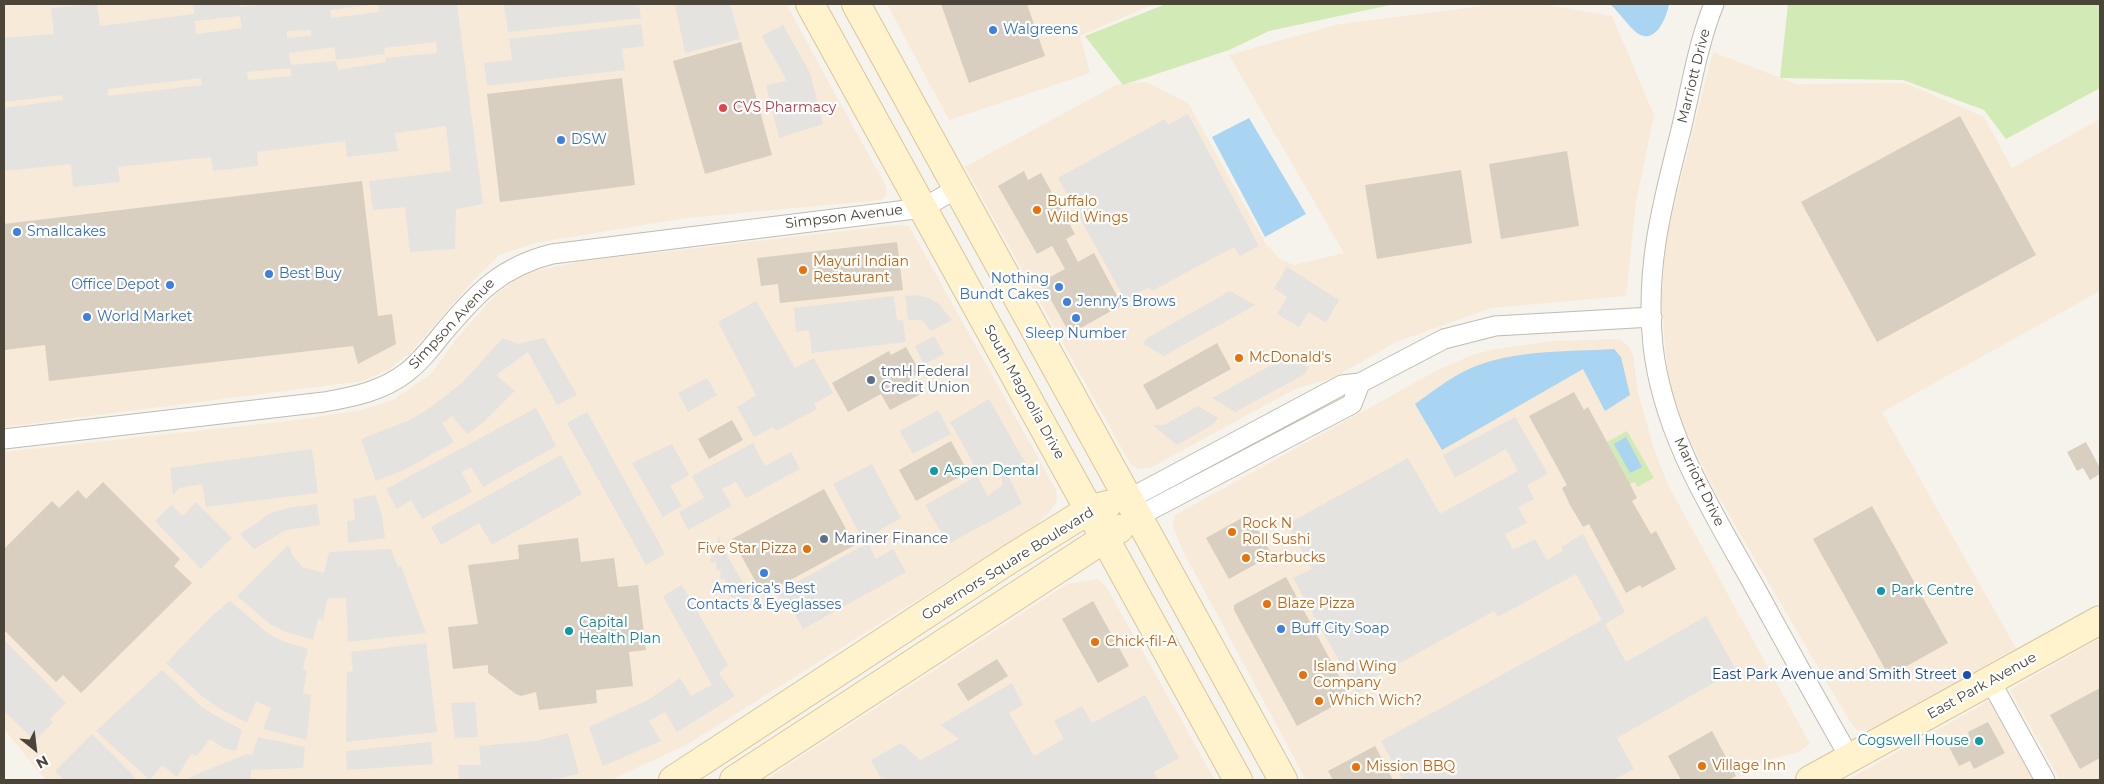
<!DOCTYPE html>
<style>
body{margin:0}
#map{position:relative;width:2104px;height:784px;overflow:hidden;background:#f6f3ec;font-family:Montserrat,sans-serif}
canvas{display:block}
.frame{position:absolute;inset:0;border:5px solid #4b4439;pointer-events:none}
.north{position:absolute;left:10px;top:724px;width:50px;height:50px;-webkit-text-stroke:4px #fff;paint-order:stroke;rotate:151deg;font-size:14px;font-weight:700;line-height:20px;text-align:center;color:#4b4439}
.north::after{content:'';display:block;margin:auto;width:18px;height:22px;background:#4b4439;clip-path:polygon(50% 0,100% 100%,50% 72%,0 100%)}
</style>
<div id="map">
<canvas width="2104" height="784"></canvas>
<div class="frame"></div>
<div class="north">N</div>
</div>
<script>
const g = document.querySelector('canvas').getContext('2d');
g.lineJoin = 'round';
function fill(path, color) { g.fillStyle = color; g.fill(path, 'evenodd'); }
function trace(path, color, width, dash) { g.strokeStyle = color; g.lineWidth = width; g.lineCap = dash ? 'butt' : 'round'; g.setLineDash(dash || []); g.stroke(path); }
function label(font, color, halo, rows, align = 'center') {
  g.font = font + ' Montserrat,sans-serif'; g.lineWidth = 4.5; g.setLineDash([]); g.textBaseline = 'middle'; g.strokeStyle = halo; g.fillStyle = color; for (const [text, x, y, turn = 0] of rows) {
    g.save(); g.translate(x, y); g.rotate((+turn || 0) * Math.PI / 180); g.textAlign = isNaN(turn) ? turn : align; if (halo) g.strokeText(text, 0, 0); g.fillText(text, 0, 0); g.restore();
  }
}
fill(new Path2D(`
 M4,4H786L886,186L887,195L881,200L686,218L535,243L499,255L474,280L411,352L388,370L363,381L4,427Z
 M887,4H1154L1080,36L1090,73L949,120Z
 M1497,4H1542L1612,16L1654,115L1636,202L1626,296L1491,308L1396,342L1333,378L1295,389L1152,467L1139,469L1131,465L965,167L1116,85L1146,82L1188,103L1266,244L1280,259L1294,265L1344,253L1229,55L1335,25Z
 M1713,52L1796,84L1905,83L1984,117L2012,168L2100,119V291L1882,412L2016,648L1871,730H1857L1850,722L1714,489L1676,412L1668,373L1664,335L1662,299L1665,242Z
 M898,225L909,226L1056,490L1057,500L1052,509L1035,526L688,744L611,780H46L4,729V452L297,420L361,410L393,400L431,374L457,338L495,295L518,278L535,271L583,261Z
 M1619,339L1629,346L1633,355L1638,393L1655,452L1668,485L1810,744L1799,752L1771,759L1734,780H1306L1184,553L1173,527L1175,515L1436,371L1472,355L1495,349L1554,341Z
 M1098,579L1107,588L1215,780H765L1067,584Z
 M2100,638V780H2060L2010,690Z
 M1989,701L2033,780H1847Z`), '#f7ead8');
fill(new Path2D(`
 M1166,4H1395L1269,31L1229,50L1123,85L1085,36Z
 M1788,4H2100V88L2006,139L1984,110L1903,80L1780,78Z
 M1627,431L1654,478L1637,487L1635,482L1630,484L1607,442Z`), '#d2eab5');
fill(new Path2D(`
 M97,4L100,26L194,14L193,4H239L240,7L263,4H457L483,204L456,209L455,249L410,252L405,207L373,210L369,181L451,171L446,126L395,133L398,151L347,157L345,141L257,152L258,166L213,171L211,157L118,167L120,182L73,187L71,164L4,171V108L63,100L62,95L4,102V38L54,34L51,8ZM378,4L379,12L331,18L330,10ZM240,16L242,28L196,34L195,21ZM311,30V36L287,38V31ZM436,42L437,53L386,58V62L338,70L336,61L291,65L289,53L334,47L336,60L385,54L384,48ZM291,68V76L248,80L247,72ZM201,78L202,85L108,96V89Z
 M504,4H639L641,18L508,32Z
 M675,4H730L740,39L685,53Z
 M641,24L644,46L622,49L625,70L487,86L484,63L512,60L509,39Z
 M783,25L810,73L823,124L779,138L766,85L787,81L762,36Z
 M1188,114L1259,246L1240,256L1234,247L1152,291L1149,287L1125,300L1058,178L1165,119L1168,125Z
 M1287,267L1339,300L1326,323L1309,312L1299,327L1277,314L1287,297L1274,288Z
 M1230,291L1255,305L1164,356L1143,344L1147,338Z
 M915,295L929,298L938,303L952,320L931,331L922,320H908L905,296Z
 M894,296L897,320H903L906,342L812,353L809,330L796,332L794,308Z
 M756,301L795,368L814,358L833,393L814,404L817,409L776,431L773,427L754,437L737,407L756,395L718,322Z
 M934,336L944,354L924,365L915,346Z
 M503,338L518,344L544,338L577,395L557,405L528,352L496,375L515,391L485,421L467,434L452,416L442,423L454,442L402,471L376,481L361,439L410,420L431,407L462,383Z
 M1288,356L1308,368L1305,374L1235,412L1212,398Z
 M707,378L717,395L688,412L678,393Z
 M989,399L1026,464L1010,473L1009,477L1022,504L948,544L925,505L977,476L988,496L1002,485V471L996,460L977,470L950,422Z
 M1198,406L1218,418L1214,424L1177,445L1153,425H1164Z
 M536,408L556,446L483,487L471,467L461,472L472,492L422,519L411,500L397,509L386,489Z
 M938,410L951,434L913,454L900,431Z
 M587,412L665,554L646,565L567,423Z
 M1515,417L1548,474L1527,485L1534,499L1518,507L1527,523L1505,534L1513,550L1535,539L1547,560L1563,551L1561,547L1583,534L1625,612L1605,624L1626,662L1706,616L1736,670L1617,738L1634,769L1614,780H1403L1381,741L1602,620L1576,574L1498,617L1494,611L1373,678L1375,683L1357,693L1293,578L1312,569L1287,524L1408,458L1440,514L1518,471L1506,449L1455,478L1443,455Z
 M753,443L765,466L791,452L800,469L746,498L736,482L722,489L732,506L688,530L679,512L704,498L692,476Z
 M672,444L689,475L670,486L682,506L663,517L632,463Z
 M312,449L318,493L206,507L202,484L179,488L173,495L170,468Z
 M561,455L582,494L492,545L479,523L441,545L431,527Z
 M872,464L901,518L863,540L833,484Z
 M375,495L382,515L385,538L348,543L347,521L355,520L353,499Z
 M196,502L232,538L201,569L155,521L171,505L183,516Z
 M317,504L320,525L286,530L254,549L240,534L271,513L288,508Z
 M720,536V543L750,595L744,612L739,611L740,606L734,604L735,598L729,596L731,588L724,586L726,580L720,578L721,571L716,570L717,563L710,562L715,544Z
 M868,543L876,559L893,549L906,572L803,629L791,607L786,609L777,593Z
 M288,545L293,556L302,567L324,573L329,552L391,549L398,567L401,566L426,633L348,642L346,598H328L323,620L318,619L313,640L284,631L270,624L237,596Z
 M682,585L728,665L719,673L735,696L677,732L665,712L649,721L661,741L603,766L589,727L648,700L680,678L691,696L712,685L663,596Z
 M230,601L270,635L285,642L308,649L303,669L307,671L303,693L311,695L307,740L263,729L271,708L256,701L247,723L222,710L203,697L166,663L213,615Z
 M4,640L66,703L50,719L53,722L35,741L4,711Z
 M426,643L437,732L346,742L347,672L353,671L351,652Z
 M162,670L204,709L242,730L236,751L224,748L210,739L197,756L191,754L177,777L162,765L150,780L96,731Z
 M1012,683L1023,705L1009,713L1034,756L1064,739L1054,721L1082,706L1092,723L1145,695L1179,758L1154,772L1158,780H882L871,760L901,743L920,760L959,739L940,725Z
 M475,702L478,737L455,738L451,703Z
 M568,733L579,774L551,780H459L458,765H481L479,746L536,741Z
 M92,734L135,777L131,780H64L55,771Z
 M258,737L305,747L303,768L251,770V780H190L188,778L212,768L247,754L252,755Z
 M431,742L433,764L347,770L346,751Z`), '#e5e3e0');
fill(new Path2D(`
 M1610,4H1669C1667,16 1656,46 1637,33C1628,26 1619,12 1610,4Z
 M1249,118L1306,214L1265,237L1212,137Z
 M1614,349L1621,357L1630,395L1605,411L1583,369L1442,450L1415,404C1432,392 1448,379 1467,370C1511,349 1567,352 1614,349Z
 M1626,437L1642,467L1630,473L1614,444Z`), '#a9d4f2');
fill(new Path2D(`
 M941,4H1027L1045,56L969,83Z
 M741,42L772,155L705,174L673,61Z
 M622,78L635,185L500,202L487,94Z
 M1960,116L2036,255L1877,342L1801,202Z
 M1567,151L1579,226L1501,239L1489,164Z
 M1461,170L1472,243L1377,259L1365,185Z
 M1024,171L1028,180L1041,173L1075,234L1066,239L1078,262L1094,253L1122,305L1070,334L1041,282L1065,269L1052,246L1037,254L998,186Z
 M362,181L378,316L392,314L396,344L358,364L353,346L49,381L45,345L4,350V224Z
 M897,242L903,290L780,303L778,284L761,286L757,258Z
 M1217,343L1231,369L1157,410L1143,385Z
 M906,347L920,372L910,378L919,395L890,410L881,394L848,412L832,383L889,351L891,355Z
 M1574,392L1584,410L1588,407L1630,484L1637,498L1632,501L1651,534L1656,531L1676,569L1642,588L1640,585L1626,593L1589,524L1583,527L1570,505L1562,488L1567,485L1529,416Z
 M732,420L743,440L709,459L698,439Z
 M951,441L968,472L916,501L899,470Z
 M2086,442L2100,468V474L2090,480L2083,468L2077,471L2067,452Z
 M103,482L180,559L174,566L192,583L81,693L63,675L56,682L4,630V549L52,501L59,508L78,490L86,499Z
 M824,489L855,545L763,595L732,539Z
 M1872,506L1948,643L1889,676L1813,539Z
 M1249,514L1272,555L1229,579L1206,538Z
 M578,538L581,562L614,558L618,587L638,585L646,650L629,652L633,686L596,690L597,703L539,710L536,692L521,696L516,694L488,673V665L453,669L448,627L478,624L468,565L519,559L518,545Z
 M1286,577L1350,697L1297,726L1234,610V605Z
 M1093,601L1129,666L1098,683L1062,619Z
 M997,659L1008,676L968,701L957,684Z
 M2100,688V758L2080,769L2050,715Z
 M1988,722L2005,753L1974,769L1970,761L1959,766L1949,747L1969,736L1968,732Z
 M1712,731L1736,776L1728,780H1681L1668,756Z
 M1375,746L1393,780H1333L1328,771Z`), '#d8cfc1');
const street = new Path2D(`
 M1714,4C1698,43 1691,88 1681,130C1662,205 1645,267 1653,346C1663,434 1711,509 1753,584C1785,642 1817,701 1850,758
 M4,439L324,402C353,397 383,391 407,372C421,361 432,347 443,333C476,294 500,267 552,254L923,208L956,189
 M1127,500L1342,385L1360,383L1444,339L1495,326L1652,317
 M1137,517L1352,404L1360,383
 M1991,682L2045,780`);
const secondary = new Path2D(`
 M810,4L1238,780
 M856,4L1283,780
 M673,780L1010,559L1089,510L1107,505
 M734,780L1119,529
 M1810,780L2100,620`);
trace(street, '#c2bbae', 21);
trace(secondary, '#d6c79b', 30);
trace(street, '#fff', 19);
trace(secondary, '#fff3cd', 28);
for (const [x, y, r, color] of [
 [993,30,5,"#3f7fe0"],
 [723,108,5,"#e0444e"],
 [561,140,5,"#3f7fe0"],
 [1037,210,5,"#e8710a"],
 [17,232,5,"#3f7fe0"],
 [803,270,5,"#e8710a"],
 [269,274,5,"#3f7fe0"],
 [170,285,5,"#3f7fe0"],
 [1059,287,5,"#3f7fe0"],
 [1067,302,5,"#3f7fe0"],
 [87,317,5,"#3f7fe0"],
 [1076,318,5,"#3f7fe0"],
 [1239,358,5,"#e8710a"],
 [871,380,5,"#5c6f8a"],
 [934,471,5,"#0f9aa8"],
 [1232,532,5,"#e8710a"],
 [824,539,5,"#5c6f8a"],
 [807,549,5,"#e8710a"],
 [1246,558,5,"#e8710a"],
 [764,573,5,"#3f7fe0"],
 [1881,591,5,"#0f9aa8"],
 [1267,604,5,"#e8710a"],
 [1281,629,5,"#3f7fe0"],
 [569,631,5,"#0f9aa8"],
 [1095,642,5,"#e8710a"],
 [1303,675,5,"#e8710a"],
 [1967,675,5,"#1a4fb4"],
 [1319,701,5,"#e8710a"],
 [1979,741,5,"#0f9aa8"],
 [1702,766,5,"#e8710a"],
 [1356,767,5,"#e8710a"]
]) { const dot = new Path2D(); dot.arc(x, y, r, 0, 2 * Math.PI); g.fillStyle = color; g.fill(dot); trace(dot, '#fff', 2); }
label('14px', '#366cbe', '#fff', [
 ["Walgreens",1003,30],
 ["DSW",571,140],
 ["Smallcakes",27,232],
 ["Best Buy",279,274],
 ["Nothing",1049,279,"right"],
 ["Bundt Cakes",1049,295,"right"],
 ["Office Depot",160,285,"right"],
 ["Jenny's Brows",1077,302],
 ["World Market",97,317],
 ["Sleep Number",1076,334,"center"],
 ["America's Best",764,589,"center"],
 ["Contacts & Eyeglasses",764,605,"center"],
 ["Buff City Soap",1291,629]
], 'left');
label('14px', '#4b4439', '#fff', [
 ["Marriott Drive",1694,76,-76],
 ["Simpson Avenue",844,217,-7],
 ["Simpson Avenue",452,324,-47],
 ["South Magnolia Drive",1024,392,61],
 ["Marriott Drive",1699,482,64],
 ["Governors Square Boulevard",1008,564,-32],
 ["East Park Avenue",1982,686,-29]
]);
label('14px', '#be3a42', '#fff', [
 ["CVS Pharmacy",733,108]
], 'left');
label('14px', '#c56008', '#fff', [
 ["Buffalo",1047,202],
 ["Wild Wings",1047,218],
 ["Mayuri Indian",813,262],
 ["Restaurant",813,278],
 ["McDonald's",1249,358],
 ["Rock N",1242,524],
 ["Roll Sushi",1242,540],
 ["Five Star Pizza",797,549,"right"],
 ["Starbucks",1256,558],
 ["Blaze Pizza",1277,604],
 ["Chick-fil-A",1105,642],
 ["Island Wing",1313,667],
 ["Company",1313,683],
 ["Which Wich?",1329,701],
 ["Village Inn",1712,766],
 ["Mission BBQ",1366,767]
], 'left');
label('14px', '#4e5e75', '#fff', [
 ["tmH Federal",881,372],
 ["Credit Union",881,388],
 ["Mariner Finance",834,539]
], 'left');
label('14px', '#0d838f', '#fff', [
 ["Aspen Dental",944,471],
 ["Park Centre",1891,591],
 ["Capital",579,623],
 ["Health Plan",579,639],
 ["Cogswell House",1969,741,"right"]
], 'left');
label('14px', '#164399', '#fff', [
 ["East Park Avenue and Smith Street",1957,675]
], 'right');
</script>
